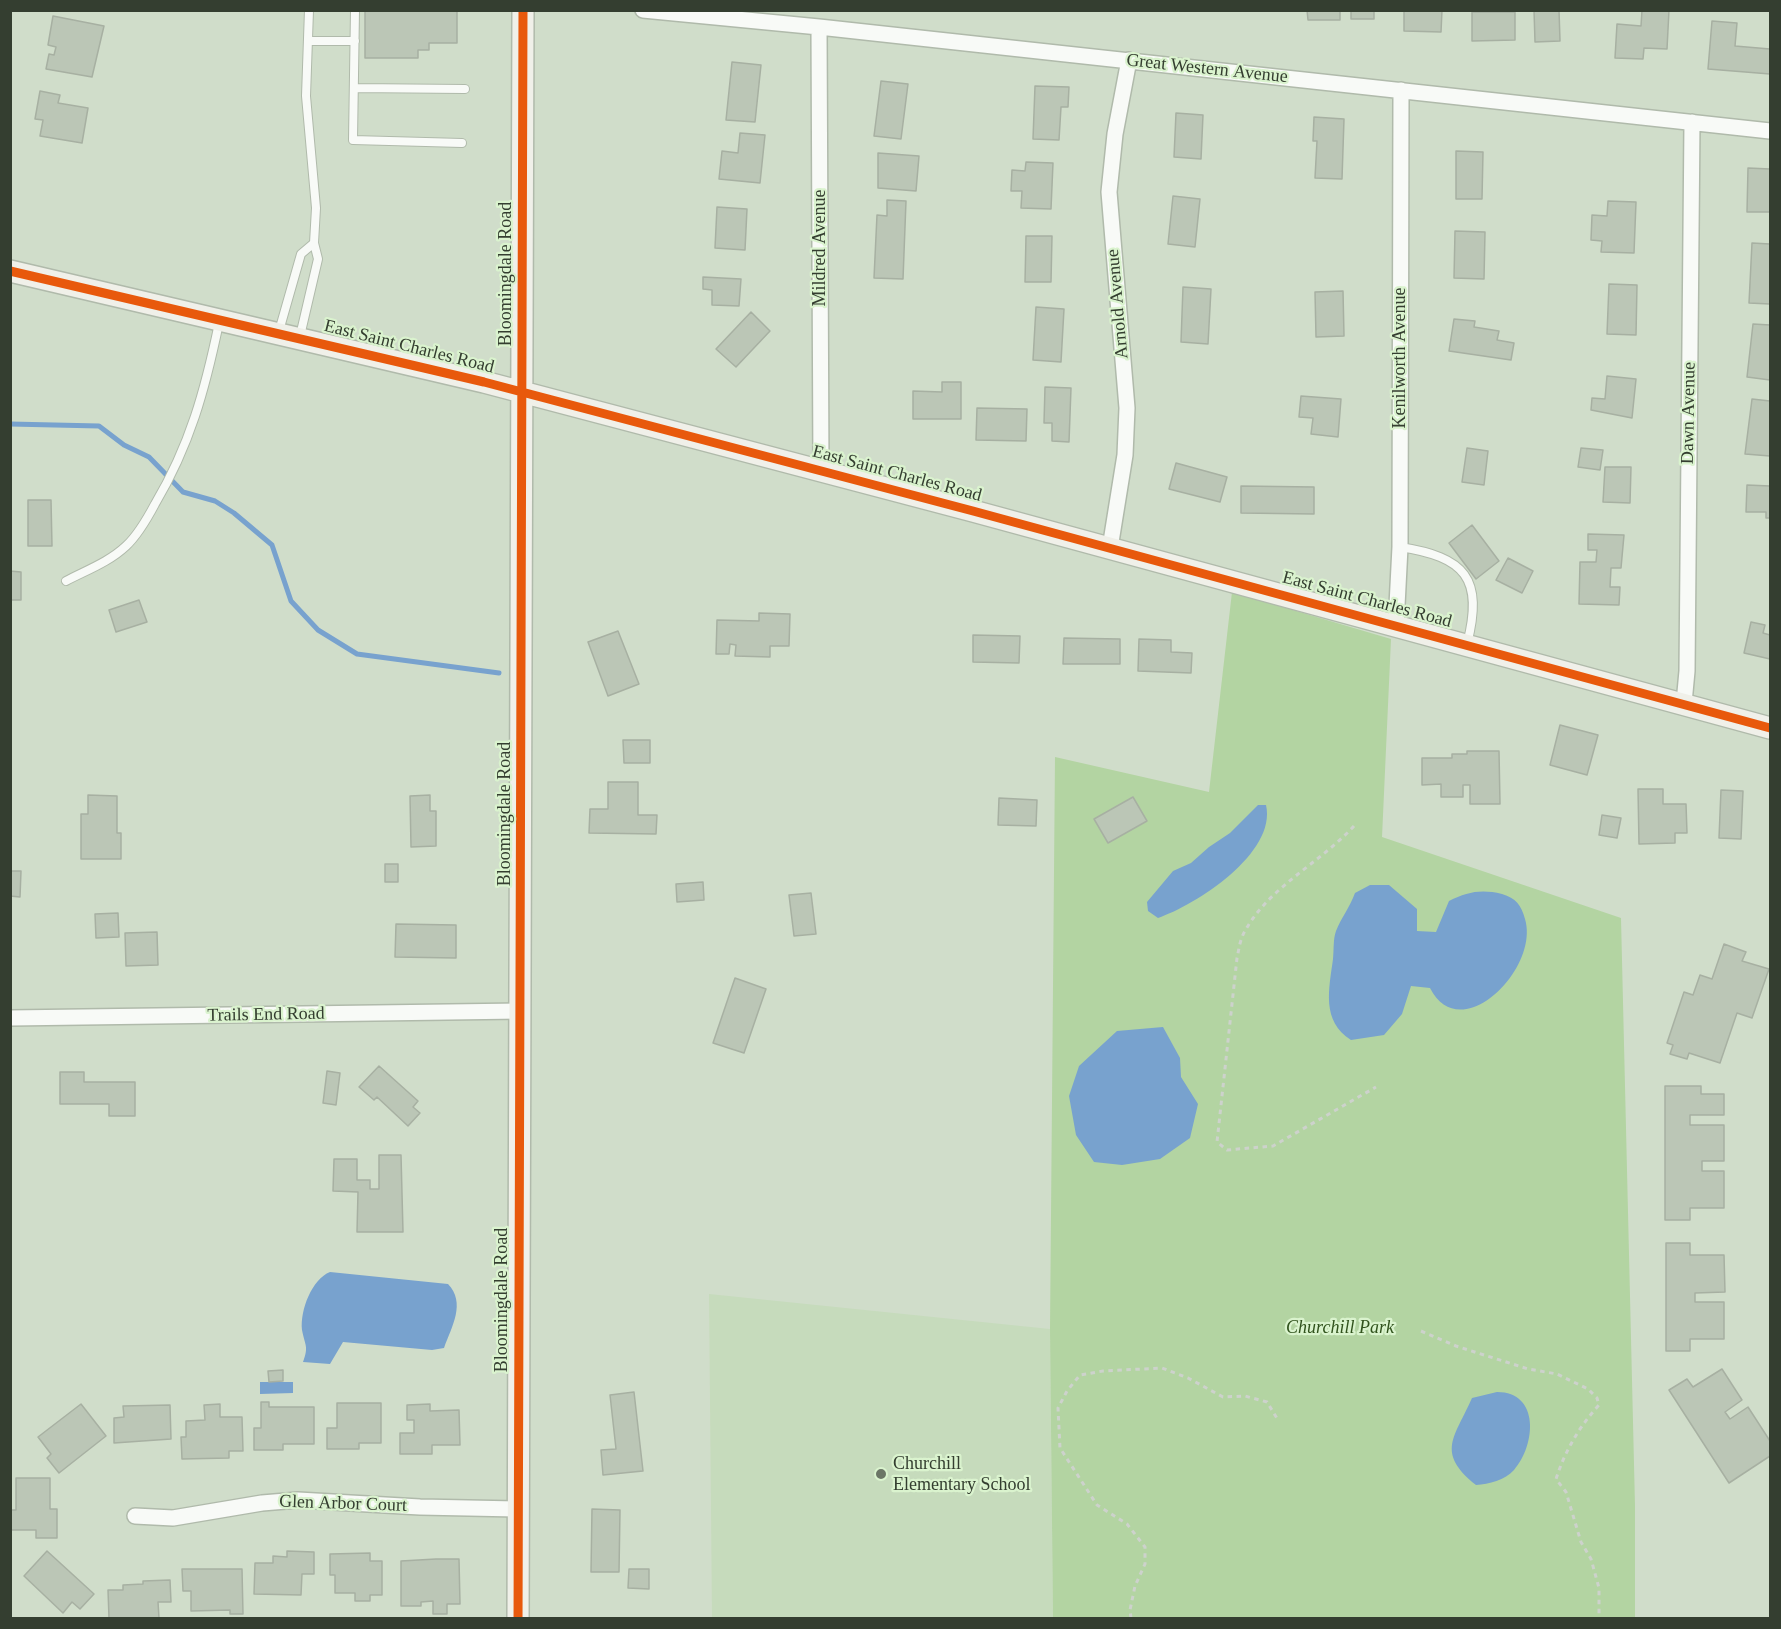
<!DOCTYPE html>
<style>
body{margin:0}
#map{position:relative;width:1781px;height:1629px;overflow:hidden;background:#d0ddca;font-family:"Times New Roman",serif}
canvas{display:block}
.frame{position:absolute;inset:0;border:12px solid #343e30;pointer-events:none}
</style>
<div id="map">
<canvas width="1781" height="1629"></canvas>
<div class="frame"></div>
</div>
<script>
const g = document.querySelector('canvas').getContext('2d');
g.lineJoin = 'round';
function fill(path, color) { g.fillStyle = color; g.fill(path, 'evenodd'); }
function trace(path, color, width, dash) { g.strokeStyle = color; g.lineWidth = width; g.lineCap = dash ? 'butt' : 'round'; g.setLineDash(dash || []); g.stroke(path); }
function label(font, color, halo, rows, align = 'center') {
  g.font = font + ' "Times New Roman",serif'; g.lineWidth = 4.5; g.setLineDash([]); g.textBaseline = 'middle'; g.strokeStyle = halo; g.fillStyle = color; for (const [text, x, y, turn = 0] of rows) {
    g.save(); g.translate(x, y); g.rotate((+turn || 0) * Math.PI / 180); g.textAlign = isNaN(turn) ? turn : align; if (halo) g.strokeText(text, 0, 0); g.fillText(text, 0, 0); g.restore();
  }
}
fill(new Path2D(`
 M709,1294L1050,1329L1053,1618H712Z`), '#c6dbbc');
fill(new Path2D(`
 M1232,592L1391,639L1382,837L1621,918L1635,1506V1618H1053L1050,1329L1055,757L1209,792Z`), '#b3d4a2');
fill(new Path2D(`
 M1258,805H1266C1277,853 1196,905 1158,918L1148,911L1147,902L1173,871L1191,863L1209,847L1230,833Z
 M1370,885H1389L1417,909V931L1436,932L1449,901C1467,892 1481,889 1502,894C1516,898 1521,905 1525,919C1540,969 1460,1048 1430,988L1411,986L1402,1014L1384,1035L1351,1040C1321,1021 1329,989 1333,959C1334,950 1333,939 1336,931C1341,918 1350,907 1355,893Z
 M1163,1027L1180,1058L1181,1077L1198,1104L1190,1138L1160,1159L1122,1165L1094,1162L1076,1135L1069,1096L1079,1066L1117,1031Z
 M330,1272L448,1284C466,1303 452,1326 444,1348L432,1350L343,1342L330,1364L303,1362C309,1346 305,1346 302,1330C300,1310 312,1279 330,1272Z
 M260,1382H293V1393L260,1394Z
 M1497,1392C1540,1392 1536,1445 1514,1470C1505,1480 1489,1484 1476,1485C1435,1452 1455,1437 1472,1398Z`), '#78a2ce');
trace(new Path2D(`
 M10,424L99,426L124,445L149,457L183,492L215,501L234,513L272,545L291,601L318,630L357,654L499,673`), '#78a2ce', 5);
const building = new Path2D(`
 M365,10L457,11V43H429V50H418V58H365Z
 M1307,10H1340V20H1308Z
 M1351,10H1374V19H1351Z
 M1404,10H1442L1441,32L1404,31Z
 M1534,10H1559L1560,41L1535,42Z
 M1642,10H1669L1667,49L1644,48L1643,59L1615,58L1617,24L1641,26Z
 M1472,12H1515V40L1472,41Z
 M53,16L104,26L92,77L46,69L49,54L54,55L56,47L48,45Z
 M1712,21L1737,23L1735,46L1770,49V74L1708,69Z
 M732,62L761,65L755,122L726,120Z
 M881,81L908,84L901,139L874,136Z
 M1035,86L1069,87L1068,107H1061L1059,140L1033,139Z
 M40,91L60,95L58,103L88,108L82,143L40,136L43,120L35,119Z
 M1176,113L1203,115L1201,159L1174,157Z
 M1314,117L1344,119L1342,179L1315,178L1317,141H1313Z
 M740,133L765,135L760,183L719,179L722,151L738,153Z
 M1456,151L1483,152L1482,199H1456Z
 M878,153L919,156L916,191L878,188Z
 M1026,162L1053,163L1051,209L1021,208L1022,191H1011L1012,170L1025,171Z
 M1748,168L1770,169V212H1747Z
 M1173,196L1200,199L1195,247L1168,244Z
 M887,200L906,201L903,279L874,278L877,215L887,216Z
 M1608,201L1636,202L1634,253L1601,252L1602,241L1591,240L1592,215L1607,216Z
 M717,207L747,209L745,250L715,248Z
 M1455,231L1485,232L1484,279L1454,278Z
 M1026,236H1052L1051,282H1025Z
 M1752,243L1770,244V304L1749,303Z
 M703,277L741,279L739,306L712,305V290L703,289Z
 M1609,284L1637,285L1636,335L1607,334Z
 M1183,287L1211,289L1208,344L1181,342Z
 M1343,291L1344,336L1316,337L1315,292Z
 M1036,307L1064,309L1061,362L1033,360Z
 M751,312L770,331L736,367L716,349Z
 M1454,319L1475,321L1474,327L1499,331L1497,340L1514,343L1511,360L1449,351Z
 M1753,324L1770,325V380L1747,377Z
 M1607,376L1636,379L1632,418L1591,410L1592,398L1605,399Z
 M942,382H961V419H913V391L942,392Z
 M1045,387L1071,388L1069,442L1052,441V423H1044Z
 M1301,396L1341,399L1338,437L1311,434L1313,418L1299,417Z
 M1752,399L1770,401V456L1745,454Z
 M977,408L1027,409L1026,441L976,440Z
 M1467,448L1488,451L1484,485L1462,482Z
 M1581,448L1603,450L1600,470L1578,467Z
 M1176,463L1227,477L1220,502L1169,489Z
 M1605,467H1631L1630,503L1603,502Z
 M1747,485L1770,486V518H1766V512H1746Z
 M1241,486L1314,487V514L1241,513Z
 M28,500H51L52,546H28Z
 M1472,525L1499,561L1476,579L1449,543Z
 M1588,534L1624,535L1621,568H1611L1610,587H1620L1619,605L1579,604L1580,562H1596L1597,550H1588Z
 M1508,558L1533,571L1522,593L1496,580Z
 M10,571L21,572V600H10Z
 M139,600L147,622L116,632L109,610Z
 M759,613L790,614L789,646H770V657L735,656L736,645L730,644L729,654H716L717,620L759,621Z
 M1751,622L1765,625L1763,633L1770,635V659L1744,653Z
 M618,631L639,684L608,696L588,642Z
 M973,635L1020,636L1019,663L973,662Z
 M1064,638L1120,639V664H1063Z
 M1139,639L1171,640V652L1192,653L1191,673L1138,671Z
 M1560,725L1598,735L1587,775L1550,765Z
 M623,740H650V763H624Z
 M1467,751H1499L1500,804H1470V785H1463V797H1441V784L1422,785V758H1452V754H1467Z
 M608,782H638V815H657L656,834L589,833L590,809H608Z
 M1638,789H1663V804H1686L1687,833H1675V843L1639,844Z
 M1721,790L1743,791L1741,839L1719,838Z
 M88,795L117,796V833H121V859H81V814H88Z
 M430,795V811H436V846L411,847L410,796Z
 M1133,797L1147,821L1108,843L1094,819Z
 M999,798L1037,800L1036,826L998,825Z
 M1602,815L1621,818L1617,838L1599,835Z
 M385,864H398V882H385Z
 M10,871H21L20,897L10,896Z
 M703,882L704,900L677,902L676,884Z
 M811,893L816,934L794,936L789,895Z
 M118,913L119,937L96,938L95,914Z
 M396,924L456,925V958L395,957Z
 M157,932L158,965L126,966L125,933Z
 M1724,944L1746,952L1742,961L1769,969L1752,1018L1737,1013L1720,1063L1689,1053L1687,1059L1670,1054L1673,1045L1667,1043L1684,992L1693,995L1700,975L1712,979Z
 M735,978L766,989L744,1053L713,1043Z
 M379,1066L418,1101L413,1107L420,1113L408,1126L377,1097L374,1100L359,1087Z
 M327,1071L340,1073L336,1105L323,1103Z
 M60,1072H84V1082H135V1116H109V1104H60Z
 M1665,1086H1701V1094H1724V1115H1690V1125H1724V1161H1702V1171H1724V1208H1690V1220H1665Z
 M379,1155H401L403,1232H357L358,1192L333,1191L334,1159H357V1180H370V1189H379Z
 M1666,1243H1690V1255H1724L1725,1292L1695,1293V1302H1724V1339H1690V1351H1666Z
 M1722,1369L1742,1400L1725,1412L1730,1419L1748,1407L1770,1441V1456L1729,1483L1669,1390L1687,1379L1693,1387Z
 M283,1370V1381L269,1382L268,1371Z
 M634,1392L643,1471L603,1475L601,1450L616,1449L610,1395Z
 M261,1402H269V1407H314V1444H283V1450H254V1428H261Z
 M337,1403H381V1443H359V1449H327V1428H337Z
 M81,1404L106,1436L59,1473L47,1458L51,1454L38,1437Z
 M220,1404V1417H242L243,1451H229V1458L182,1459L181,1437H186V1421L205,1420L204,1405Z
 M430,1404V1411L459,1410L460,1445H432V1454H400V1433H414V1420H407V1405Z
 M170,1405L171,1439L114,1443V1418L124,1417L123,1406Z
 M16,1478H50V1509H57V1538H36V1530H11V1510H16Z
 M592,1509L620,1510L619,1572H591Z
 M47,1551L94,1594L80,1609L72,1602L63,1613L24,1576Z
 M287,1551L314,1552V1574H302L301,1595L254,1594L255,1563H273V1556L287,1557Z
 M370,1553V1561H382V1595H370V1601H355V1593H335V1575H330V1554Z
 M436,1559H459L460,1604H447V1614H433V1601L421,1602V1606H401V1561Z
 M182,1569H242L243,1614H230V1610L191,1611V1591H183Z
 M629,1569H649V1589L628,1588Z
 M170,1580L171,1602H158L159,1618H109L108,1590H123V1585L143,1584V1581Z`);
fill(building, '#bbc6b6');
trace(building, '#a7b0a2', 1.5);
const lane = new Path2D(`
 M355,10L353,140L462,143
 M308,41H355
 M354,88L465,89
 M279,331L301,254L314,243
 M300,336L318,259L314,243L316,208L306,96L309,10
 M1400,547C1465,557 1484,578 1467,644
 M66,581C87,570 109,562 126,546C138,535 147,519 155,504C190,445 205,390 219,323`);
const street = new Path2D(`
 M643,10L819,27L1770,131
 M819,27L821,470
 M1110,548L1125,455L1127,408L1109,192L1115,134L1129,60
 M1396,625L1400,547L1401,90
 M1684,703L1687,671L1692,122
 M10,1018L521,1011
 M135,1516L173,1518L262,1503L298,1500L420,1507L517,1509`);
const secondary = new Path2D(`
 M10,271L484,382L973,511L1770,728
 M518,1618L523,10`);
trace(lane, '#b0baab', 10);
trace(street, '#b0baab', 18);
trace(secondary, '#b0baab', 24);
trace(new Path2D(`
 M1354,826C1320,863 1269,887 1245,931C1240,939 1239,949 1237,958L1217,1142L1227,1150L1273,1146L1376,1087
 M1421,1331L1456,1346L1528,1369L1557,1374L1588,1389L1597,1398L1599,1405C1579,1427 1565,1451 1556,1479L1566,1492L1581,1542L1591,1559L1599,1588V1618
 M1131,1618L1130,1610L1135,1586L1145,1564V1547L1127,1524L1097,1505L1060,1448L1058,1408L1067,1391L1080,1375L1103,1371L1162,1368L1188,1378L1223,1397L1245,1396L1267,1402L1278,1420`), '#cdd2cc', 3, [4.5, 4.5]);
trace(lane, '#f8faf7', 8);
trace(street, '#f8faf7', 15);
trace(secondary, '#f0f0e9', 21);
trace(new Path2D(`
 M10,271L484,382L973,511L1770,728
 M518,1618L523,10`), '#e8590c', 9);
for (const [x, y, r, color] of [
 [881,1474,6,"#6b7666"]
]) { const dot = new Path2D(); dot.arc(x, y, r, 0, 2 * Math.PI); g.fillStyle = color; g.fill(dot); trace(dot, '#daf3ce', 2); }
label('18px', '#343e30', '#daf3ce', [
 ["Great Western Avenue",1207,69,6],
 ["Mildred Avenue",820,248,-90],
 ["Bloomingdale Road",506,274,-90],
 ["Arnold Avenue",1118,304,-95],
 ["East Saint Charles Road",409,347,14],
 ["Kenilworth Avenue",1400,358,-90],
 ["Dawn Avenue",1689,413,-89],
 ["East Saint Charles Road",897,474,15],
 ["East Saint Charles Road",1367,600,15],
 ["Bloomingdale Road",505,814,-90],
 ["Trails End Road",266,1015,-1],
 ["Bloomingdale Road",502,1300,-90],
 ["Glen Arbor Court",343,1504,2]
]);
label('italic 18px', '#31531d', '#daf3ce', [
 ["Churchill Park",1340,1328]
]);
label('18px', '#343e30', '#daf3ce', [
 ["Churchill",893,1464],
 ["Elementary School",893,1485]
], 'left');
</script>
